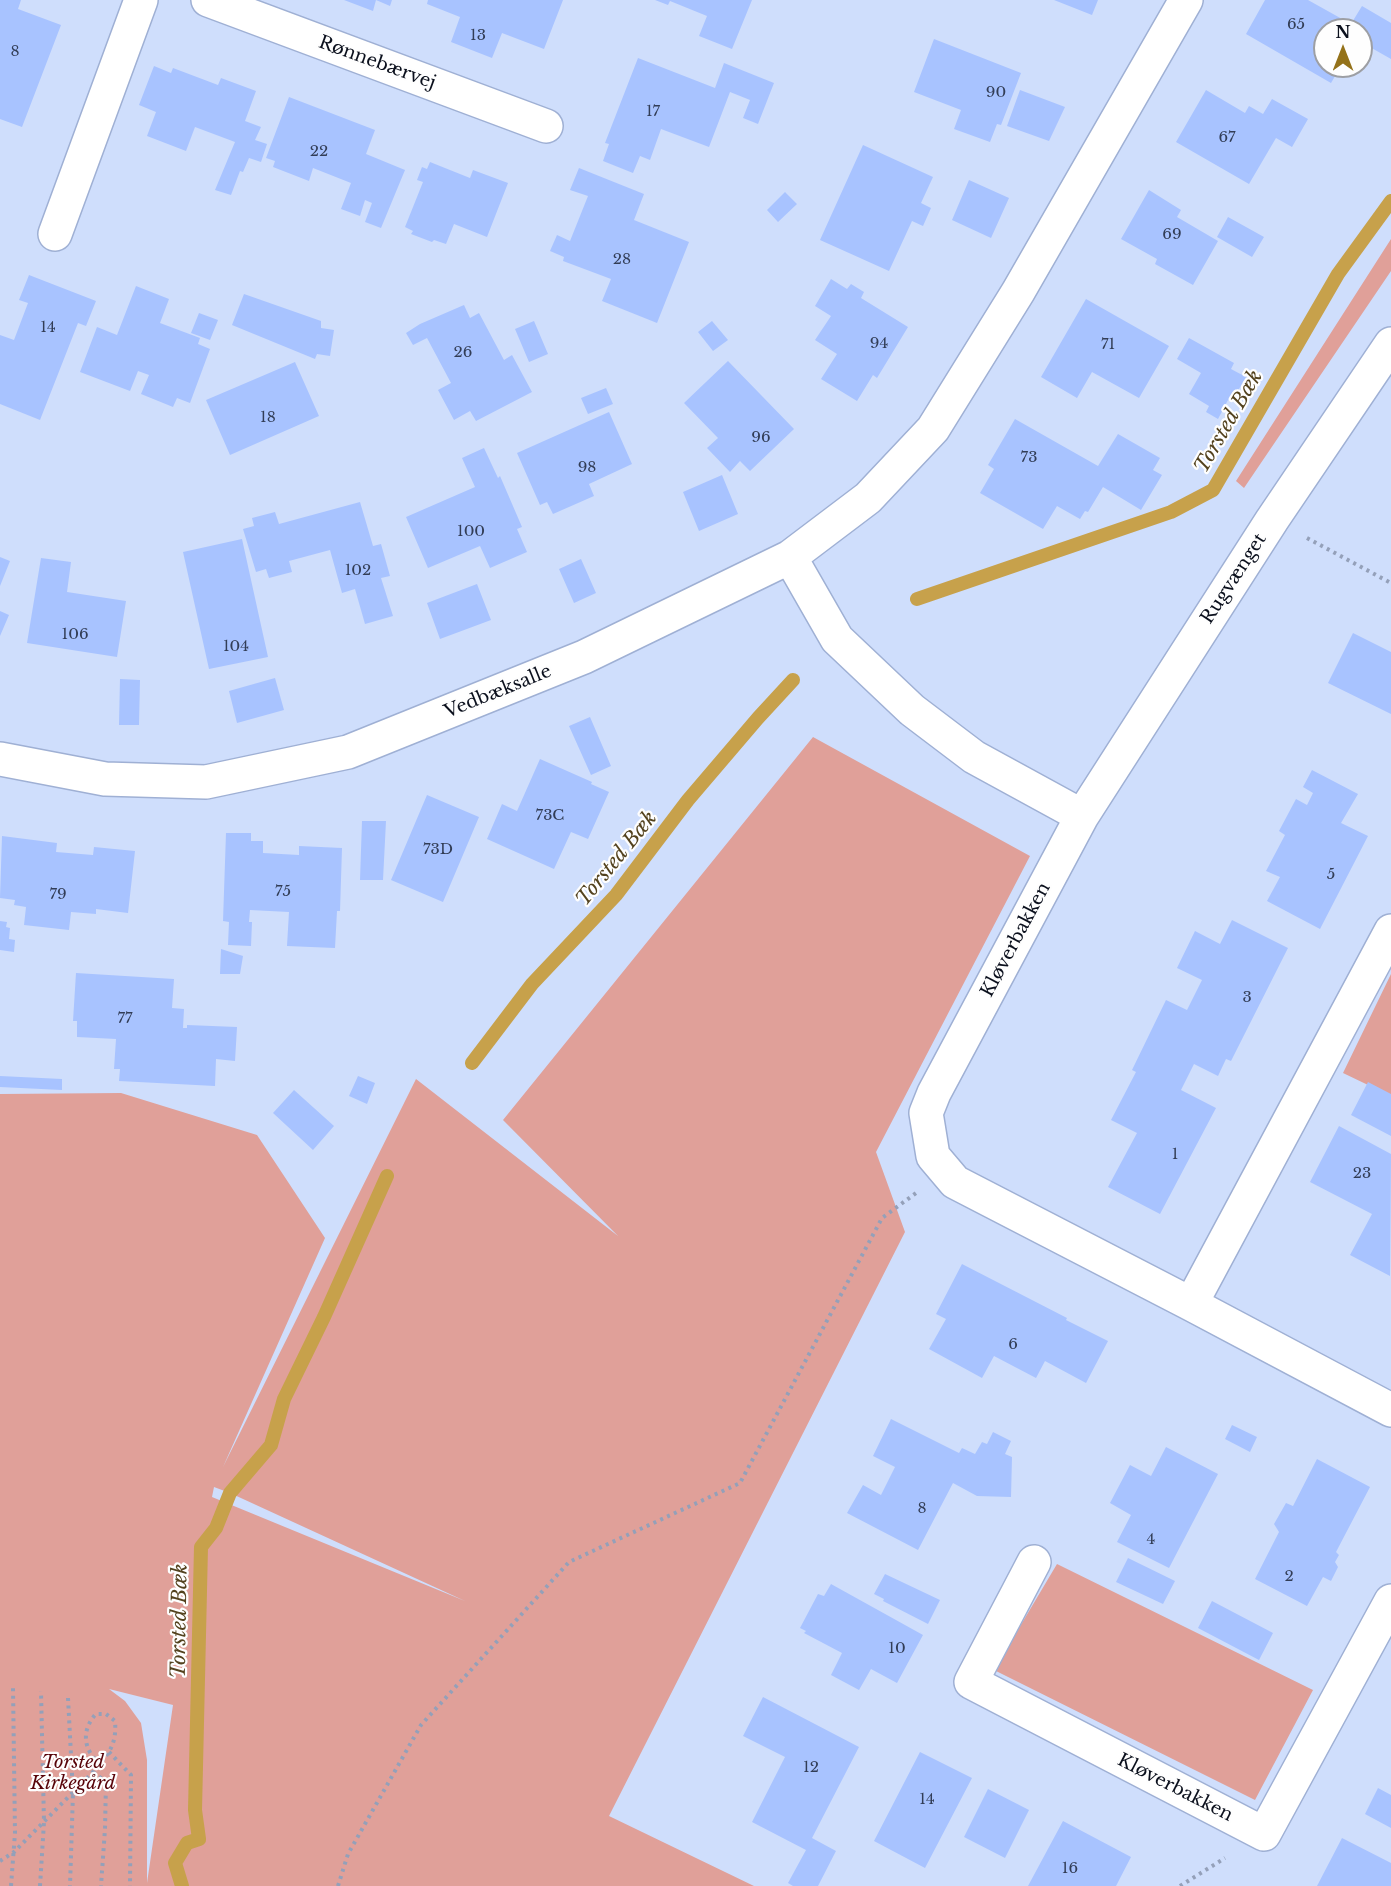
<!DOCTYPE html>
<meta charset="utf-8">
<style>
body{margin:0}
#map{position:relative;width:1391px;height:1886px;overflow:hidden;background:#cfdefc;font-family:"Libre Baskerville",serif}
canvas{display:block}
.north{position:absolute;left:1313px;top:18px;width:60px;height:60px;box-sizing:border-box;background:#fefefe;border:2px solid #9d9fa4;border-radius:50%;rotate:0deg;font-size:16px;font-weight:700;line-height:24px;text-align:center;color:#0b101d}
.north::after{content:'';display:block;margin:auto;width:21px;height:27px;background:#94721a;clip-path:polygon(50% 0,100% 100%,50% 72%,0 100%)}
</style>
<div id="map">
<canvas width="1391" height="1886"></canvas>
<div class="north">N</div>
</div>
<script>
const g = document.querySelector('canvas').getContext('2d');
g.lineJoin = 'round';
function fill(path, color) { g.fillStyle = color; g.fill(path, 'evenodd'); }
function trace(path, color, width, dash) { g.strokeStyle = color; g.lineWidth = width; g.lineCap = dash ? 'butt' : 'round'; g.setLineDash(dash || []); g.stroke(path); }
function label(font, color, halo, rows, align = 'center') {
  g.font = font + ' "Libre Baskerville",serif'; g.lineWidth = 4.5; g.setLineDash([]); g.textBaseline = 'middle'; g.strokeStyle = halo; g.fillStyle = color; for (const [text, x, y, turn = 0] of rows) {
    g.save(); g.translate(x, y); g.rotate((+turn || 0) * Math.PI / 180); g.textAlign = isNaN(turn) ? turn : align; if (halo) g.strokeText(text, 0, 0); g.fillText(text, 0, 0); g.restore();
  }
}
fill(new Path2D(`
 M1391,239V271L1244,488L1236,481Z
 M813,737L1030,856L876,1152L905,1232L609,1816L754,1886H0V1094L121,1093L257,1135L325,1238L223,1467L416,1079L618,1236L503,1120ZM214,1487L230,1493L465,1601L212,1497ZM109,1689L173,1705L147,1883V1760L141,1723L125,1701Z
 M1391,974V1096L1343,1073Z
 M1057,1564L1313,1690L1255,1800L994,1670Z`), '#e0a099');
trace(new Path2D(`
 M917,599L1171,512L1213,490L1338,274L1391,201
 M472,1063L532,984L616,895L688,800L758,718L793,680
 M182,1886L175,1863L187,1843L199,1839L195,1810L201,1547L216,1528L230,1493L271,1445L284,1399L324,1317L387,1176`), '#c7a14b', 14);
fill(new Path2D(`
 M0,0H21L18,9L61,25L22,127L0,119Z
 M344,0H392L390,6L376,0L373,11Z
 M428,0H563L544,49L502,33L492,58L451,42L460,17L427,4Z
 M655,0H752L732,49L699,36L707,16L670,1L668,5Z
 M1054,0H1098L1092,15Z
 M1265,0H1308L1351,24L1362,6L1391,23V59L1361,42V30H1325V66H1341L1331,83L1246,34Z
 M934,39L1021,73L1001,125L997,124L990,142L954,129L961,110L914,92Z
 M638,58L715,88L724,63L774,83L758,124L743,118L750,100L730,92L709,147L661,129L650,160L640,156L633,173L603,161L609,144L605,143Z
 M154,66L171,73L173,68L218,85L221,78L256,91L245,121L261,127L255,140L267,144L261,162L249,158L243,172L240,171L231,195L215,190L235,142L195,127L186,151L147,136L156,112L139,105Z
 M1020,90L1065,107L1049,141L1007,126Z
 M1206,90L1245,113L1249,106L1263,114L1272,99L1308,119L1292,147L1276,138L1249,184L1176,142Z
 M289,97L375,130L366,154L405,170L381,228L365,222L372,203L365,200L360,216L341,209L351,183L313,168L309,181L273,167L275,161L266,158Z
 M863,145L933,177L921,203L931,208L923,226L912,221L889,271L820,240Z
 M430,162L470,178L473,170L508,183L487,237L454,224L446,244L434,240L432,242L411,234L413,231L405,227L423,182L417,180L422,167L427,169Z
 M579,168L644,194L634,220L689,242L657,323L602,301L611,279L563,261L564,257L550,251L557,235L570,241L588,196L570,190Z
 M969,180L1009,198L991,238L952,220Z
 M1149,190L1181,210L1177,217L1218,241L1193,285L1155,264L1157,259L1121,239Z
 M785,192L797,204L778,222L767,210Z
 M1228,217L1264,237L1252,257L1217,237Z
 M29,275L96,301L86,326L78,323L40,420L0,404V335L14,340L28,303L19,300Z
 M831,279L847,289L851,284L864,292L861,298L908,327L877,378L873,375L857,401L821,379L837,354L815,340L831,316L815,306Z
 M136,286L169,299L160,323L200,338L198,344L210,349L190,403L177,398L173,407L141,394L149,375L138,371L130,391L80,372L97,327L117,335Z
 M244,294L321,321V328L334,330L330,356L317,354L315,359L232,325Z
 M1086,299L1169,346L1139,398L1092,372L1077,398L1041,377Z
 M464,305L470,318L479,313L504,360L512,355L532,392L476,421L470,411L454,420L438,390L451,383L427,338L413,345L406,333L420,324Z
 M199,313L218,320L210,340L191,333Z
 M534,321L548,354L529,362L515,329Z
 M712,321L728,340L713,351L698,332Z
 M1189,338L1234,363L1231,369L1246,377L1232,401L1228,400L1218,419L1206,412L1209,406L1189,394L1201,373L1177,359Z
 M728,361L794,429L750,471L740,461L730,472L707,448L718,438L684,403Z
 M295,362L319,416L230,455L206,400Z
 M606,388L613,404L588,414L581,398Z
 M609,412L632,464L589,484L594,496L553,514L547,502L540,505L517,453Z
 M1015,419L1098,466L1118,434L1160,458L1153,470L1162,475L1141,510L1103,487L1088,512L1085,511L1080,519L1057,506L1043,529L980,493L994,469L988,465Z
 M484,448L498,478L500,476L522,527L517,529L527,552L490,568L480,546L428,568L406,517L475,487L462,458Z
 M722,475L738,514L699,531L683,492Z
 M360,502L373,546L381,544L390,576L381,578L393,616L365,624L355,589L342,593L330,550L289,561L292,572L269,578L266,569L256,572L243,529L254,526L252,518L275,512L279,524Z
 M242,539L268,657L209,669L183,552Z
 M0,557L10,561L0,586Z
 M41,558L71,562L67,592L126,601L117,657L27,643Z
 M581,559L596,593L574,603L559,569Z
 M477,584L491,620L440,639L427,603Z
 M0,611L9,615L0,636Z
 M1353,633L1391,652V714L1328,683Z
 M275,678L284,710L237,723L229,691Z
 M120,679L140,680L139,725H119Z
 M590,717L611,766L591,775L569,726Z
 M540,759L592,782L591,784L609,792L588,839L571,832L554,869L487,839L502,804L517,811Z
 M1312,770L1358,794L1341,823L1368,836L1320,929L1267,901L1280,877L1266,871L1285,835L1279,831L1296,799L1307,805L1313,793L1303,787Z
 M427,795L479,817L443,902L391,880Z
 M362,821H386L383,880H360Z
 M226,833H251V841H263V853L299,855V846L342,848L340,911H337L335,948L287,946L289,912L250,910L249,922H252L251,946L228,945L229,922L223,921Z
 M2,836L57,843L56,852L93,855L94,847L135,851L128,913L96,909V914L71,912L69,930L24,925L26,907L14,905L15,900L0,898Z
 M1232,920L1288,948L1231,1061L1226,1059L1218,1076L1194,1064L1181,1090L1216,1108L1160,1214L1108,1187L1137,1133L1111,1120L1136,1072L1132,1070L1166,1000L1187,1010L1202,980L1177,968L1195,931L1220,944Z
 M0,921L7,922L6,927L10,928L9,939L15,940L14,952L0,950Z
 M221,949L243,956L240,974H220Z
 M76,973L174,979L172,1008L184,1009L183,1028H187V1025L237,1027L235,1061L216,1059L215,1086L119,1081L120,1069H114L116,1039L77,1037V1021H73Z
 M0,1076L62,1079V1090L0,1087Z
 M358,1076L375,1083L367,1104L349,1096Z
 M1368,1082L1391,1094V1136L1351,1115Z
 M294,1090L334,1126L313,1150L273,1113Z
 M1339,1126L1391,1154L1390,1276L1350,1255L1372,1214L1310,1182Z
 M962,1264L1067,1318L1066,1320L1108,1341L1086,1383L1045,1361L1036,1378L994,1356L982,1378L929,1349L946,1319L936,1314Z
 M891,1419L959,1453L962,1448L975,1454L982,1442L987,1444L993,1432L1011,1441L1005,1454L1012,1457L1011,1497L977,1496L953,1483L918,1550L847,1513L863,1485L881,1495L895,1467L873,1456Z
 M1232,1425L1257,1437L1250,1452L1225,1439Z
 M1166,1447L1218,1474L1169,1568L1117,1542L1131,1515L1110,1503L1130,1465L1151,1476Z
 M1317,1459L1370,1487L1336,1552L1339,1555L1335,1562L1338,1567L1331,1581L1323,1577L1307,1606L1255,1579L1279,1532L1274,1524L1286,1503L1293,1506Z
 M1128,1558L1175,1581L1163,1604L1116,1582Z
 M885,1574L940,1600L928,1624L883,1601L884,1599L874,1594Z
 M831,1584L923,1635L897,1683L871,1669L859,1690L831,1675L842,1653L804,1633L806,1631L800,1628L818,1594L824,1596Z
 M1212,1601L1273,1633L1259,1660L1198,1628Z
 M763,1697L859,1747L812,1838L836,1851L818,1886H793L788,1883L806,1850L752,1822L785,1757L743,1736Z
 M920,1752L972,1778L925,1868L874,1841Z
 M1378,1788L1391,1795V1828L1365,1814Z
 M988,1789L1029,1810L1005,1858L964,1837Z
 M1063,1821L1131,1857L1116,1886H1028Z
 M1342,1838L1391,1863V1886H1317Z`), '#a8c3ff');
const minor = new Path2D(`
 M208,0L546,126
 M55,234L141,0
 M1391,344L1272,520L1082,816L934,1093L926,1113L933,1156L955,1182L1191,1304L1391,1410
 M790,557L837,639L912,710L974,757L1082,816
 M0,759L105,779L206,782L348,752L584,657L790,557L868,498L933,429L1018,292L1186,0
 M1191,1304L1391,931
 M1034,1562L971,1682L1264,1834L1391,1601`);
trace(minor, '#9fb0d4', 36);
trace(new Path2D(`
 M1307,538L1391,583
 M68,1698L73,1793L70,1886
 M109,1752L131,1775L130,1886
 M93,1772L106,1782L105,1829L101,1886
 M0,1861L14,1852L93,1772C108,1754 117,1746 115,1721L106,1714H96C81,1730 83,1750 100,1764
 M11,1886L15,1833L13,1687
 M40,1886L44,1822L41,1691
 M338,1886L348,1854L421,1725L569,1562L740,1483L882,1218L916,1193
 M1180,1886L1225,1858`), '#94a0b9', 4, [3, 4.5]);
trace(minor, '#fff', 33);
label('15px', '#323d56', null, [
 ["65",1296,25],
 ["13",478,36],
 ["8",15,52],
 ["90",996,93],
 ["17",653,112],
 ["67",1227,138],
 ["22",319,152],
 ["69",1172,235],
 ["28",622,260],
 ["14",48,328],
 ["94",879,344],
 ["71",1108,345],
 ["26",463,353],
 ["18",268,418],
 ["96",761,438],
 ["73",1029,458],
 ["98",587,468],
 ["100",471,532],
 ["102",358,571],
 ["106",75,635],
 ["104",236,647],
 ["73C",550,816],
 ["73D",438,850],
 ["5",1331,875],
 ["75",283,892],
 ["79",58,895],
 ["3",1247,998],
 ["77",125,1019],
 ["1",1175,1155],
 ["23",1362,1174],
 ["6",1013,1345],
 ["8",922,1509],
 ["4",1151,1540],
 ["2",1289,1577],
 ["10",897,1649],
 ["12",811,1768],
 ["14",927,1800],
 ["16",1070,1869]
]);
label('18px', '#0b101d', '#fefefe', [
 ["Rønnebærvej",377,63,20],
 ["Rugvænget",1234,579,-57],
 ["Vedbæksalle",498,692,-22],
 ["Kløverbakken",1016,940,-62],
 ["Kløverbakken",1175,1788,27]
]);
label('italic 18px', '#570308', '#fefefe', [
 ["Torsted",73,1763],
 ["Kirkegård",73,1784]
]);
label('italic 20px', '#53421e', '#fefefe', [
 ["Torsted Bæk",1229,422,-60],
 ["Torsted Bæk",617,859,-51],
 ["Torsted Bæk",180,1621,-89]
]);
</script>
